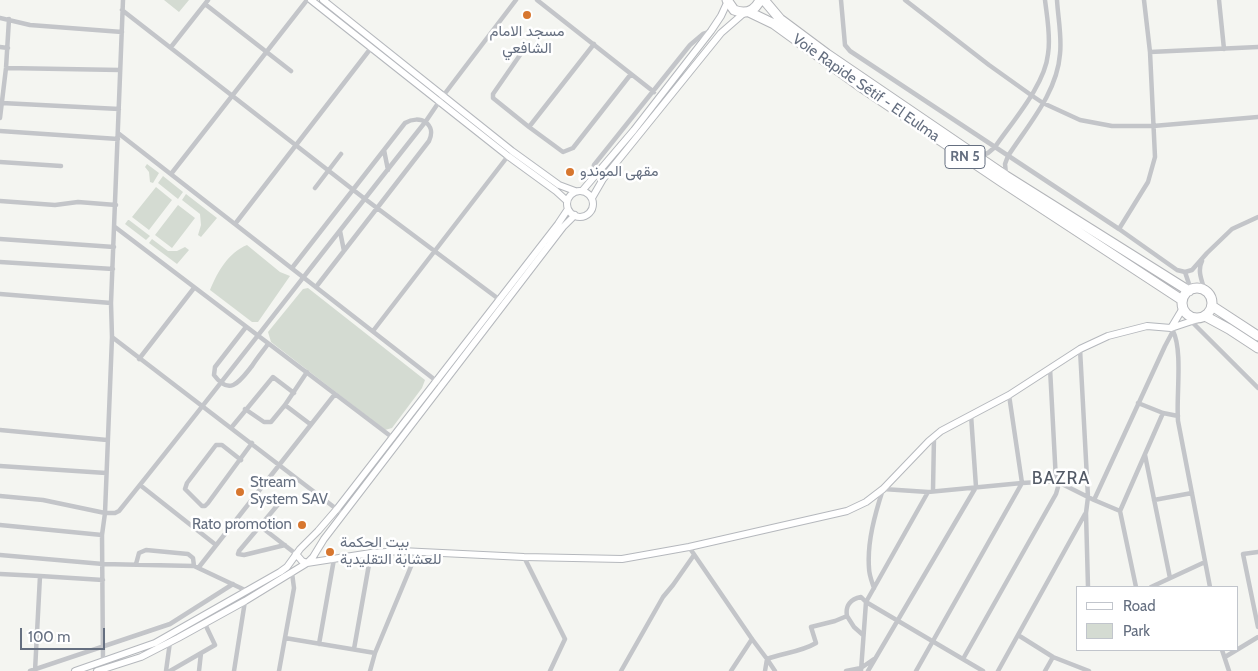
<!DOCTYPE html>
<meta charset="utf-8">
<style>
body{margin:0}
#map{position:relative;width:1258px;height:671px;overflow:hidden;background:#f4f5f1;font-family:Cabin,sans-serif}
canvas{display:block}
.legend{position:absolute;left:1076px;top:586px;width:162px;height:65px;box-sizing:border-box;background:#fff;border:1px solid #c1c5cc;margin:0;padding:6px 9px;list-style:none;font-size:15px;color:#656f80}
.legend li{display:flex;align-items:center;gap:10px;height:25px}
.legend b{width:25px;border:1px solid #c1c5cc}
.scale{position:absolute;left:20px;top:628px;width:85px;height:22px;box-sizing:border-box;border:2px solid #656f80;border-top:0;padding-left:6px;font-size:15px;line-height:18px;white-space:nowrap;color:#656f80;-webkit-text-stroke:4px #fff;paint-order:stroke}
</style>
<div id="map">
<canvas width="1258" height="671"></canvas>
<ul class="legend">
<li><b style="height:6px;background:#fff"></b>Road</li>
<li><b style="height:14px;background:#d4dbd2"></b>Park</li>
</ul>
<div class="scale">100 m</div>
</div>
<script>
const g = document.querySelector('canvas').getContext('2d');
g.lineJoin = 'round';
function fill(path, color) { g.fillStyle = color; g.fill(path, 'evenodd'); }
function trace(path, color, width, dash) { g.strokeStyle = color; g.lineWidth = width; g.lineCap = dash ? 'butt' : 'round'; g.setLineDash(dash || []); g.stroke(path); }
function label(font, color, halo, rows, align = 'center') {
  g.font = font + ' Cabin,Vazirmatn,sans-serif'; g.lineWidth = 5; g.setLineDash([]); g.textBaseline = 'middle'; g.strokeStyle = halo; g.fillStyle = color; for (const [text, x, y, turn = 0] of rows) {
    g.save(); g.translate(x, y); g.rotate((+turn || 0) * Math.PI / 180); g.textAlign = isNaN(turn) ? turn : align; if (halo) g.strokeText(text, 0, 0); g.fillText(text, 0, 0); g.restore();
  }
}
fill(new Path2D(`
 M164,0H189L179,12Z
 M147,164L159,173L153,183L150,182L149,172L145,167Z
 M163,176L183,192L178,199L158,183Z
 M156,187L172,200L149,230L132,217Z
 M186,194L217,218L201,237L198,235L201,225L200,214L182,200Z
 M178,205L195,218L172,248L155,235Z
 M128,220H129L150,236L146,240L125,224Z
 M152,239L168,251H177L185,247L189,250L177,264L149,243Z
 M247,245L280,272L290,276L258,322H252L210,290C218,271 228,253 247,245Z
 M308,288L425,380L422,388L392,428L385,430L271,342L268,332L303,289Z`), '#d4dbd2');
const secondary = new Path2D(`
 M311,0L508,156L556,191L567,201
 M323,0L512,151L559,185L575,191
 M582,191L634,130L711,31L721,16L727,3
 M567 204a13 13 0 1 1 26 0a13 13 0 1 1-26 0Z
 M592,198L603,179L721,33L744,13
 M1171,328L1183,308
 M296,554L302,561L307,563L371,553L401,551L524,557L622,559L689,547L847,511L866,502L883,489L929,441L941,431L1009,395L1080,349L1108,336L1147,326L1171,328L1201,318
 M75,671L155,643L280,572L287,567L300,549L318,531L337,509L558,224L568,209
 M97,671L141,657L178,638L245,601L307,563L313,557L324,539L563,227L575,215`);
const highway = new Path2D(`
 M727,0L734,10C746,15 755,11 760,0
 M764,0L780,19L827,54L1006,176L1189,291
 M749,12L774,24L861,87L1002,182L1182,300
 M1182 303a15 15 0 1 1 30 0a15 15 0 1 1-30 0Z
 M1212,306L1258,336
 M1205,316L1229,329L1258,348`);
trace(secondary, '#b5b8bd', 8);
trace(highway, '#b3b5b9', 11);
trace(new Path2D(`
 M123,0L111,303L112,337L105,513H115L119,511C223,382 323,251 426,121L443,96L516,0
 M537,0L654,92
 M841,0L845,45L850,51L1119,229
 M905,0L989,65L1031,95L1043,103L1080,120L1112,126H1153L1258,117
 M1144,0L1150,52L1258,47
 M1219,0L1224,49
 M205,4L291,71
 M122,10L365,199L500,300
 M0,18L30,25L122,32
 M0,47L8,48
 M171,47L208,0
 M1150,52L1155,157L1148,182L1119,229L1177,270L1185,272L1192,270L1207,253L1232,229L1258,217
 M520,55L493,94V98L529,127L563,152L573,148L631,74
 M6,68L120,70
 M2,103L119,109
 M0,118L6,68L9,19
 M529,127L594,44
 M0,131L118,139
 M118,133L439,383
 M384,150L388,170
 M979,156L988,153L995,147C1012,122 1045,85 1048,54C1051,37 1047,17 1045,0
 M0,162L61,166
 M171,174L307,0
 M1006,174L1005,164L1008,156C1028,125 1057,93 1060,54C1062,36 1058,18 1057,0
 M591,180L594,165L690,45L703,34L709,32
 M315,188L341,154
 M0,201L55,205L78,202L116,205
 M235,224L371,48
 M115,227L393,438
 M340,231L344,251
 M0,239L114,247
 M1202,261C1197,271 1202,281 1205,291
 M0,262L113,269
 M292,268L405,123C420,114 437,124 429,141L316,287
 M1185,272L1191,290
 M0,294L111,303
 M1192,322L1258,388
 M246,327L215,367L214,375C230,397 240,381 252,366C257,358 263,351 268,344
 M373,331L508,156
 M1173,331C1183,351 1176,396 1178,421L1210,587
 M112,337L343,514
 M1080,349L1088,497L1086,513L1088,587
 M139,359L194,288
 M1138,403L1163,413L1178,416
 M285,405L310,424
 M245,409L264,422H271L285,405L307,372
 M231,428L273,377L294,393
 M0,430L107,440
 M1145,455L1170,578
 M241,460L222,445H216L187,483L185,489L202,506H205L208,503L252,443
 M0,466L106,473
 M140,485L216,545
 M933,490L934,437
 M928,492L866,602L983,671
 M0,496L43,500L105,513L102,535L103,662
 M1094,500L1165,346L1173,331L1172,330
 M1154,500L1192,493
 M281,501L239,551L238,554L244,555L285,545
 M0,525L102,535
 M260,526L296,554
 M689,547L752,639L767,659L765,671
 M1258,552L1243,554L1258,627
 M0,555L103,564L194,566L247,591
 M524,557L565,639L550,671
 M136,564L139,553L146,550L188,554L193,558L194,566
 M199,567L335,394
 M0,574L40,576
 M1136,587L1120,511L1163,413
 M1151,587L1205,562
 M874,588C872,582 869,575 869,568C867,542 875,514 883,489L928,492L1022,483L1056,481L1094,500L1120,511
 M847,616L854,627L863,635
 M1018,635L1053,657L1089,671
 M285,638L375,653
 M319,644L334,559
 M354,649L371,553
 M1222,650L1229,671
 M1225,657L1258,637
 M963,659L1056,494L1058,487L1056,481L1050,368
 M30,671L170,624L233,584
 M35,671L40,576L103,580
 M166,671L170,642
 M170,671L215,645L205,624
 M199,671L201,653
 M234,671L245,601
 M279,671L294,588L292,573
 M370,671L375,653L417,552
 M621,671L663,597L673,585L694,555
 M731,671L752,639
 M775,671L767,659C783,653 801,652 816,643L811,627L835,621L847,616C845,605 851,599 861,597L866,602L861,671
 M846,671L861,668L874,659
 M868,671L976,487L971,415
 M916,671L1022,483L1009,395
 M998,671L1085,514
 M1045,671L1053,657`), '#c3c5c9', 4.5);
trace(secondary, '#fff', 6);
trace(highway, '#fff', 9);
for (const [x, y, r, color] of [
 [527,15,5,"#d7762e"],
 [570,172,5,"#d7762e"],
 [240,492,5,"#d7762e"],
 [302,525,5,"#d7762e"],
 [330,552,5,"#d7762e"]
]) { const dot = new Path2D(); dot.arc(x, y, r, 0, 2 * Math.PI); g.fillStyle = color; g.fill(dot); trace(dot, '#fff', 2); }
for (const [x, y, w] of [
 [965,157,40]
]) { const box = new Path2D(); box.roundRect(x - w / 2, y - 11.5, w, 23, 4); g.fillStyle = '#fff'; g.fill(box); trace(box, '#656f80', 1); }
label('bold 14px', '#656f80', null, [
 ["RN 5",965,157]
]);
label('15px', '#656f80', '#fff', [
 ["مسجد الامام",527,32,"center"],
 ["الشافعي",527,49,"center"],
 ["مقهى الموندو",580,172],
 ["Stream",250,483],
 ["System SAV",250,500],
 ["Rato promotion",292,525,"right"],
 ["بيت الحكمة",340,543],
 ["للعشابة التقليدية",340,560]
], 'left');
label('15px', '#656f80', '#fff', [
 ["Voie Rapide Sétif - El Eulma",866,88,35]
]);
g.letterSpacing = '1px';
label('18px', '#535a66', '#fff', [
 ["BAZRA",1061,479]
]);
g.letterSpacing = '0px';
</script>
